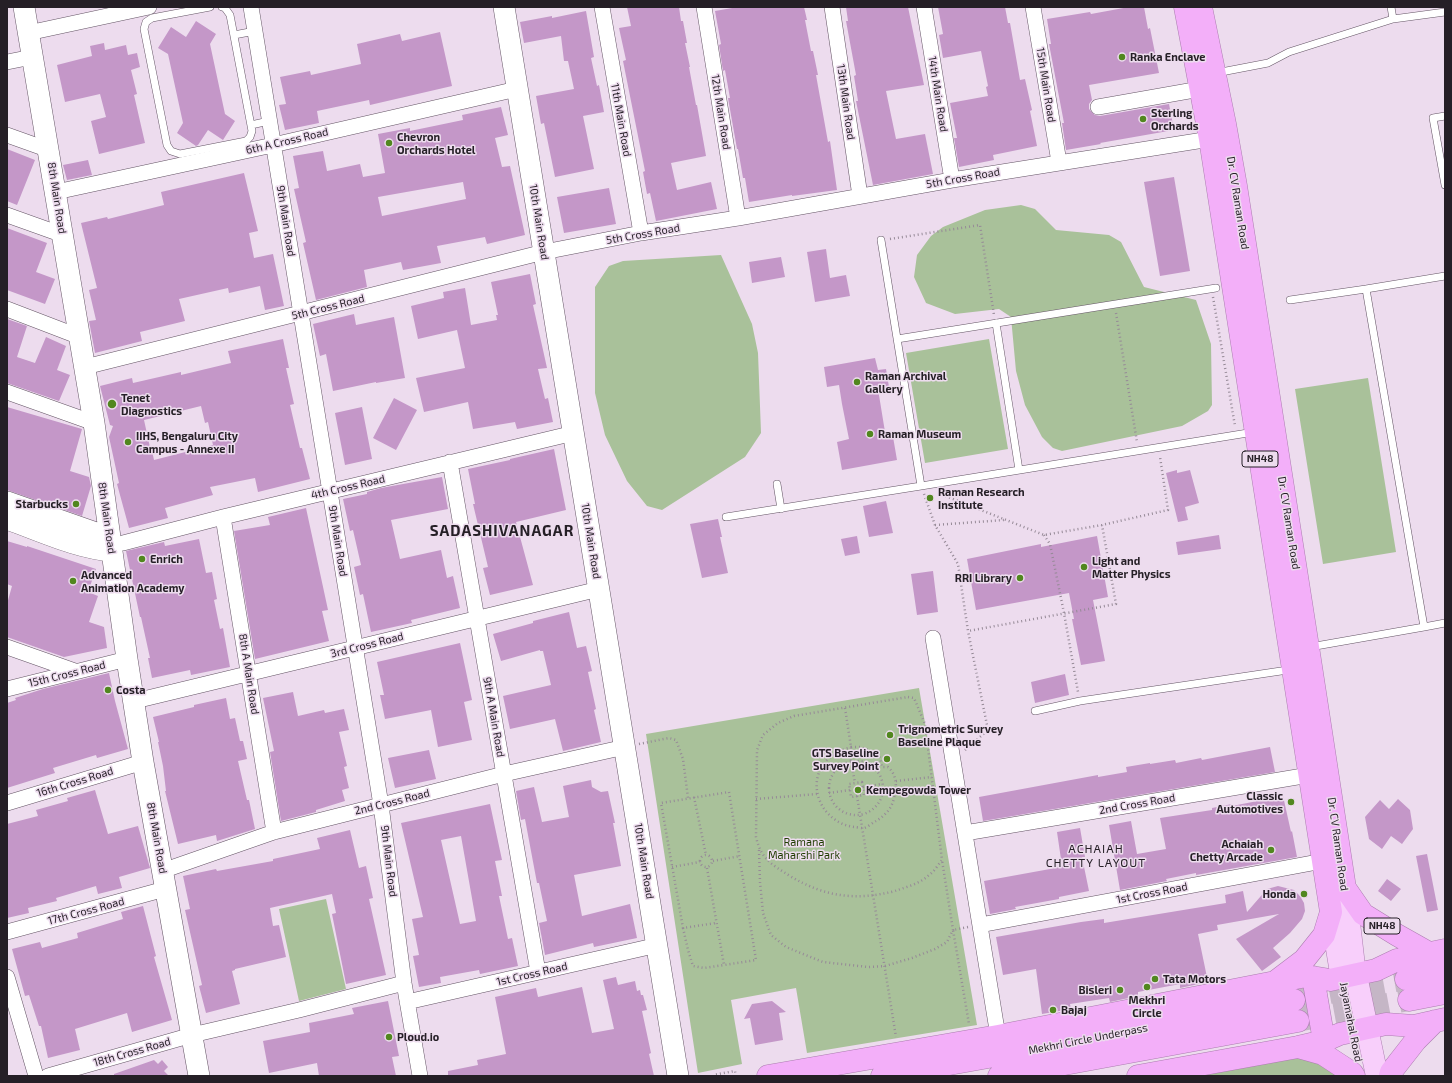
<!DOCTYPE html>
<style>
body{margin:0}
#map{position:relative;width:1452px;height:1083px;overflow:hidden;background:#eddcee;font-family:"Exo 2",sans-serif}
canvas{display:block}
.frame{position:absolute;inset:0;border:8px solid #251f26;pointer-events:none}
</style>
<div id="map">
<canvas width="1452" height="1083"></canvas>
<div class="frame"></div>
</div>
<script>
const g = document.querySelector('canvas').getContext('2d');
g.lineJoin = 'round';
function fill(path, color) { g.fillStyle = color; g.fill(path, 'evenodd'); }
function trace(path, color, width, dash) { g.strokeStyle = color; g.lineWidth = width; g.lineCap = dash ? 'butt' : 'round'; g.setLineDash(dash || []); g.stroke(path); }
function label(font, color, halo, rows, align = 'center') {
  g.font = font + ' "Exo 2",sans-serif'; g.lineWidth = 3; g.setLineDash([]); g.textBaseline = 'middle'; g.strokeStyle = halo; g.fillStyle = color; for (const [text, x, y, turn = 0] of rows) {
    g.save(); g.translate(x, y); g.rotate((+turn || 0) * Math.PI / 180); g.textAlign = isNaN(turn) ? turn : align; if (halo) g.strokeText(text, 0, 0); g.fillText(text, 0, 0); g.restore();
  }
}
fill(new Path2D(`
 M1021,205L1035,209L1056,230L1109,235L1121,242L1144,287L1196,300L1211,344L1212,405L1208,411L1182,426L1062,451L1053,448L1042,437L1025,405L1016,371L1011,317L999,309L955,314L926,303L914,277L917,255L931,236L943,227L985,210Z
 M721,255L752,324L758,353L761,433L745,457L662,510L647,506L627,481L605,435L595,393V287L609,266L623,261Z
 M989,339L1008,449L925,463L906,353Z
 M1368,378L1396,552L1323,564L1295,389Z
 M919,688L977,1025L807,1053L796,988L731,1000L742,1064L698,1073L646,734Z
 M326,899L346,989L299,1001L279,909Z
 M1294,1055L1313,1060L1339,1076H1197Z`), '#a9c19a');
fill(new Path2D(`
 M627,7H679L681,21H683L687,43H685L690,67H689L696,105H697L706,156L671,163L677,190L711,182L717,209L656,221L650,193L647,194L643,172L645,171L623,61L626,60L619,28L631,26Z
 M738,7H804L807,20H805L811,51H813L818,75H816L828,142L830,141L837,190L792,196V195L749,202L745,178H743L738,149H737L728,98H730L725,70L723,71L719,45L721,44L715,11Z
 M846,7H908L924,85L886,91L896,139L925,134L933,174L873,185L856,101H858L854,76L856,75L846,21H848Z
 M938,7H1005L1008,23H1010L1020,80L1025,79L1032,110L1030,111L1037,146L993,155L994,160L959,167L954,138H957L950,103L988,96L986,87L988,86L981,51L943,58L939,35L943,34Z
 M1129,7H1144L1148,29L1150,28L1159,73L1089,85L1092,100L1089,104V109L1095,115L1100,116L1169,104L1174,130L1100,143L1101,144L1066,150L1062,123H1064L1049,44H1051L1047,19L1090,12L1091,14Z
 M586,11L594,57L591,58L597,86L599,85L604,112L583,116L594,169L555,177L544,123L541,124L536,96L574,89L568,61H564L561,36L524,43L520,22L552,16V18Z
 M196,21L216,34L210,44L225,114L235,121L223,140L208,130L198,145L196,146L177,133L183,123L168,54L158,48L171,27L186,37Z
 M440,32L452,86L370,105L369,100L317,111L319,123L285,130L279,105L286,104L280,77L310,71L311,75L361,64L357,44L400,34L402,41Z
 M104,43L105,50L126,45L128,55L137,53L140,67L131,70L137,94L134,95L145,143L99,154L91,121L106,117L100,94L65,102L57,65L92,56L90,46Z
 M501,107L508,135L495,138L502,167L510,166L525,235L487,244L485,237L437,246L441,263L403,270L401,262L364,270L367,287L316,300L303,243L306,242L294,189L299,188L293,156L323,151L327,171L360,164L363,177L385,173L378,134L410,128V131L463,120L462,115ZM463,182L466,199L382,216L378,197Z
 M7,149L35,160L17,205L7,201Z
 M88,160L92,175L67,180L63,165Z
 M244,173L258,231L249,233L254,258L273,254L284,306L265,310L260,286L229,293L228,288L179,299L185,321L140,332L142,341L95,353L89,321L96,320L89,290L97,288L81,223L107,217L108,219L164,205L161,192Z
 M1174,177L1190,271L1160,276L1144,182Z
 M609,188L616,224L564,233L557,197Z
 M7,228L47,243L36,272L55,279L45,304L7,290Z
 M826,249L830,278L846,275L850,296L815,302L807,252Z
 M781,257L785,277L752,283L749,262Z
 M530,274L536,304L533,305L547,368L538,369L545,399L548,398L553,422L517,429L515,422L473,429L468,402L424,412L416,378L465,368L457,330L418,339L411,306L444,298L443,292L465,288L471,325L497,320L496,315H498L491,282Z
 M354,314L356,325L394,317L405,378L376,383V382L333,391L326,354L320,356L313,324Z
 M7,319L27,326L17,357L35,363L46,337L66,346L57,370L70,375L59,401L7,383Z
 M283,339L289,368H286L294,404L290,405L300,448H302L310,479L258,492L255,478L210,487L213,495L165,508L168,518L129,528L117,484L119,483L109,437L113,426L110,425L100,386L132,378L133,383L181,372V375L231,363L228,351ZM201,406L205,423L208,422L213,445L154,460L152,451L151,452L144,420Z
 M875,358L878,370L886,369L889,387L878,389L885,432L892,431L897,460L842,470L837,442L849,439L842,404L839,385L827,387L824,367Z
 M394,398L417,410L396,450L373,438Z
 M7,407L82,429L70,471L89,477L91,486L82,516L7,490Z
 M362,407L372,459L345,465L335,413Z
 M554,449L566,510L516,522L533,585L490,595L483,568L488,567L473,504H475L468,469L510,460V459Z
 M1177,470V473L1190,470L1199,503L1185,507L1188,520L1178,522L1166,473Z
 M442,477L448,509L391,520L400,559L441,550L447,578L453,576L460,608L411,620L412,623L371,632L363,594L360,595L354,567L361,565L353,530L350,531L343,499L367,494V492L381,488Z
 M886,501L893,533L869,537L863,506Z
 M306,508L328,610L322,611L329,641L255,659L234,531L270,525L268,517Z
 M718,519L722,537H720L728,573L702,578L690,524Z
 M1219,535L1221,549L1178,555L1176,542Z
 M857,536L860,553L845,556L841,539Z
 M1097,536L1108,597L1093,600L1105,661L1081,665L1072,619H1074L1069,593L976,610L967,559L1041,544V547Z
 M199,539L206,573L212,572L217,599L214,600L220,629L223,628L230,667L191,675L190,670L152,678L148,658H150L141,617H140L126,551L164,542L165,546Z
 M7,541L27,547V546L96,569L88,592L98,596L89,622L104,627L107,648L64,657L7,637V604L12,586L7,584Z
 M933,571L938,612L917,615L911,574Z
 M569,612L577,648L586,646L592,671L588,672L596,709L594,710L601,742L563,751L555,719L510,729L503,696L551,685L543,651H540V650L501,661L493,634L533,623V621Z
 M460,643L472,700L464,702L472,740L438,747L431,710L385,719L380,695H384L377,662Z
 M109,673L115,701L128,749L97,758L96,755L53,768L55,773L7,788V703L16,700L15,698L43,689Z
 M1065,674L1069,695L1035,703L1031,682Z
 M293,692L298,716L324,710L325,713L344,709L349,730L339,732L347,766L344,767L349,788L342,790L345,801L316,810V812L281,821L270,752L274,751L263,698Z
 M226,698L230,719L235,718L240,741H243L247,759L238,761L247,800H249L255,829L217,841L216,835L178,844L165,791H166L163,766L158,742H159L153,717L194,707V705Z
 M1270,747L1275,772L983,821L979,797L1098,775V777L1127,772L1126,767L1150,763V764L1175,760L1176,763L1201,758L1202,760Z
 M429,750L436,779L395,788L388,758Z
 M591,780L592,787L601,792L608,791L615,823H613L621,866L574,875L582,916L630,904L637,938L594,947L593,943L545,955L539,923L547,921L539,883H537L525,819L521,820L516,791L534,787L542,822L569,817L563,786Z
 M95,790L108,834L138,826L150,868L119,877L122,888L98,894L96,886L56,898L57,901L28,908L29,913L7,918V824L38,816L36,810L68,801L67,798Z
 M1283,796L1291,832L1292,831L1297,857L1196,875V873L1166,879L1167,881L1120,890L1109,825L1131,821L1137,854L1166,849L1160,818L1212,810V808L1232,804V806Z
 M1398,799L1410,810L1413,829L1402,844L1391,836L1382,849L1369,839L1365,817L1380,800L1389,809Z
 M490,804L502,860L495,861L502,896H499L508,939L512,938L518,966L480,974L479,970L440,977L441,983L419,987L413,956L419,955L412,919L423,917L401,823ZM461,836L476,921L460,924L441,840Z
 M1080,828L1085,857H1082L1089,891L1059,897V899L1015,907L1016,909L990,914L984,881L1061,867L1062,866L1057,832Z
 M350,830L359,868L366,866L373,898L369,899L386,975L346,984L332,914L336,913L332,894L270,908L273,926L279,925L286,957L235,969V970L232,971L240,1004L206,1013L199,986L202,985L185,910L190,909L183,876L216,869L217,871L273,861V859L320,849L317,838Z
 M1427,854L1438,910L1427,912L1416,856Z
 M1387,879L1401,889L1391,901L1378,891Z
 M1278,886L1294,890L1300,896L1304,903L1305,911L1302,919L1290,933L1273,948L1281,957L1262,971L1236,939L1279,914L1217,925L1218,930L1198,934L1208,982L1180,988V984L1138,992V996L1110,1002L1109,998L1070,1004L1071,1009L1042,1014L1036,969L1003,975L996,937L1081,922L1104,919V923L1226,903L1225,895L1243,891L1247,912L1267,889Z
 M143,906L156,956L154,957L172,1020L132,1032L127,1013L75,1029L80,1050L48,1058L41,1026H39L29,995L25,996L12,949L40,942L42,948L78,938L77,933L123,919L121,912Z
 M616,977L618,985L635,981L637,991L640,990L641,995H643L647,1010L642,1011L651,1053L649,1054L654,1076H448V1071L478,1065L477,1060L506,1054L495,997L536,988L538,997L582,987L592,1033L614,1029L603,980Z
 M388,1001L399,1056L392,1057L396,1076H319L317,1063L269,1073L263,1041L310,1032L309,1023L354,1014L352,1008Z
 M772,1001L786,1012L779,1013L783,1040L755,1045L750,1018L744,1019L752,1004Z
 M154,1060L158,1064L162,1060L168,1067L164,1071L169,1076H114V1074Z`), '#c497c8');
trace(new Path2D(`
 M1297,999L1406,979
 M1302,1020L1409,1000`), '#c5b6c6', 22, [22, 11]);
const lane = new Path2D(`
 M210,7L152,18L146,22L144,29L167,145L171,151L180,154L246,141L250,137L252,131L230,15L225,8L222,7
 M1391,7L1393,19
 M234,35L255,31
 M1216,73L1268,63L1289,52L1393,19L1445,12
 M1445,116L1433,118L1445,185
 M251,125L269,121
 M881,240L921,486L1254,432
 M1445,276L1366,289L1424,627L1445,623
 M1290,300L1366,289
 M996,323L1019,470
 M897,339L1216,288
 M777,484L781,509
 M726,517L921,486
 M1310,647L1424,627
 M1035,711L1080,701L1281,671`);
const street = new Path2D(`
 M251,7L381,805L404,983L420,1076
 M602,7L641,233
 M704,7L738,218
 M832,7L860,196
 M924,7L952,180
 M1033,7L1059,162
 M28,33L149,7
 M7,62L32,57
 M1098,107L1200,89
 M7,135L49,150
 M56,192L273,145L517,89
 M7,215L63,235
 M7,309L80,337
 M85,367L544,252L641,233L738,218L952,180L1210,139
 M7,392L94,423
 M450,462L538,972
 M223,517L274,832
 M123,543L223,517L574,433
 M933,638L998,1036
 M7,647L75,671
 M7,689L127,659
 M135,701L599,589
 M7,803L143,762
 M965,833L1309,775
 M162,871L274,832L504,774L625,747
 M980,925L1323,861
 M7,932L165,889
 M7,977L36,1076
 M407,1002L658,945
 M48,1076L192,1035L299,1010L404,983`);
const secondary = new Path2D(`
 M24,7L94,423L127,659L143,762L199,1076
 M504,7L678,1076
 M7,502L110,538
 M7,519C41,531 76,548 112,551`);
const primary = new Path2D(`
 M1345,888L1354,966L1377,1076
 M1331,912L1341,973`);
const highway = new Path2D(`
 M1185,7L1210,139L1331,912L1324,935L1304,960L1275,982
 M1201,7L1225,124L1236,186L1308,647L1345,888L1363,914L1397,935L1429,953
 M1313,977L1324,1041
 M1406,979L1445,971
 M1409,1000L1445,993
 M1298,1047L1323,1054L1352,1073L1354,1076
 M768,1076L998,1036L1306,976L1330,980L1376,970L1397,960L1445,950
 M882,1076L1044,1047L1294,1000
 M999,1076L1298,1021
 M1138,1076L1298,1047L1324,1041L1340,1034L1386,1024L1414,1026L1445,1019
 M1390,1076L1391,1072L1416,1040L1435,1021`);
trace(lane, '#645565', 8);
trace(street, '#645565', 16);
trace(secondary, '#645565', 22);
trace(primary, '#ab7daf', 23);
trace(highway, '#ab7daf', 23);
trace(new Path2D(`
 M890,239L980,225L994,315
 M1213,297L1235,426
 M1116,313L1137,442
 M938,493L1044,535L1102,525L1168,510L1160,457
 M924,494L935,525L958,564L968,631L1116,604L1102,525
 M935,525L1004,520
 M1044,535L1050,544L1064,613L1078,692
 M908,697L914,698L925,724L942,860C938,865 934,872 928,876C919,884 906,887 895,891C856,901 825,897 790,876C771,864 761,859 756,837L757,750L763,735L778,723L794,716Z
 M845,708L851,747V761L855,783
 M639,744L669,738L676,740L683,759L688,798
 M851,747H860L879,754L882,767H888C897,775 897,786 894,798C892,808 885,816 876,821C872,823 867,828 863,828C860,828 856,827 854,827C822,823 804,784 827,760C834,753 842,750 851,747Z
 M965,750L988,730L968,631
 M829 788a27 27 0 1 1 54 0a27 27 0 1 1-54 0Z
 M896,781L932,777
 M862,782L864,795L851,797L849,784Z
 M863,787L882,784
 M829,793L850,790
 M857,796L896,1037
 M694,797L706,855
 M756,799L817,794
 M759,850L760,882L763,913L771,935L786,947L823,962L868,967L885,966L912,958L935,949L947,942L953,930L942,860
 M700 861a6 6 0 1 1 12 0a6 6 0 1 1-12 0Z
 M713,861L740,856
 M672,867L700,862
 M707,868L724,965L756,960L729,792L661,803L683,928L716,923
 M968,927L953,930L969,1024
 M683,928L688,950L693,966L704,968L724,965
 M713,1076V1075L735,1071L736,1076`), '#968a97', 2.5, [1, 3]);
trace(lane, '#fff', 7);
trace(street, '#fff', 15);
trace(secondary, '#fff', 21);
trace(primary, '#f8cffb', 22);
trace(highway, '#f3aff9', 22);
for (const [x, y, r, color] of [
 [1122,57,4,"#51871f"],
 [1143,119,4,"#51871f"],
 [389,143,4,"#51871f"],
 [857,382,4,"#51871f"],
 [112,404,5,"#51871f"],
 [870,434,4,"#51871f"],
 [128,442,4,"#51871f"],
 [930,498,4,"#51871f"],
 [76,504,4,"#51871f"],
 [142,559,4,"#51871f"],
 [1084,567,4,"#51871f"],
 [1020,578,4,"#51871f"],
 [73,581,4,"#51871f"],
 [108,690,4,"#51871f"],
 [890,735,4,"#51871f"],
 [887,759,4,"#51871f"],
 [858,790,4,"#51871f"],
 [1291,802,4,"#51871f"],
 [1271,850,4,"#51871f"],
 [1304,894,4,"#51871f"],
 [1155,979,4,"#51871f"],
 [1147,987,4,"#51871f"],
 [1120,990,4,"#51871f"],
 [1053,1010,4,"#51871f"],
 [389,1037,4,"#51871f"]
]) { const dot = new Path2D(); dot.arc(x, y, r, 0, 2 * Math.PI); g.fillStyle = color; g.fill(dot); trace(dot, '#eddcee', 1.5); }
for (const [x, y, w] of [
 [1260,459,36],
 [1382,926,36]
]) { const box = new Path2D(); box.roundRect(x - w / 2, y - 8, w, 16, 3); g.fillStyle = '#eddcee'; g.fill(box); trace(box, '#251f26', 1); }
label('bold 10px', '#251f26', null, [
 ["NH48",1260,459],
 ["NH48",1382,926]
]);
label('bold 11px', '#251f26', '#eddcee', [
 ["Ranka Enclave",1130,57],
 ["Sterling",1151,113],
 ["Orchards",1151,126],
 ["Chevron",397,137],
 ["Orchards Hotel",397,150],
 ["Raman Archival",865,376],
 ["Gallery",865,389],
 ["Tenet",121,398],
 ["Diagnostics",121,411],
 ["Raman Museum",878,434],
 ["IIHS, Bengaluru City",136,436],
 ["Campus - Annexe II",136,449],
 ["Raman Research",938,492],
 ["Institute",938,505],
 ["Starbucks",68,504,"right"],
 ["Enrich",150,559],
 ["Light and",1092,561],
 ["Matter Physics",1092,574],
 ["Advanced",81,575],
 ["Animation Academy",81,588],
 ["RRI Library",1012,578,"right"],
 ["Costa",116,690],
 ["Trignometric Survey",898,729],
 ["Baseline Plaque",898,742],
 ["GTS Baseline",879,753,"right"],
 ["Survey Point",879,766,"right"],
 ["Kempegowda Tower",866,790],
 ["Classic",1283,796,"right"],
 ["Automotives",1283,809,"right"],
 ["Achaiah",1263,844,"right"],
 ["Chetty Arcade",1263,857,"right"],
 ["Honda",1296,894,"right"],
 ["Tata Motors",1163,979],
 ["Bisleri",1112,990,"right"],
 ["Mekhri",1147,1000,"center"],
 ["Circle",1147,1013,"center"],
 ["Bajaj",1061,1010],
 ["Ploud.io",397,1037]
], 'left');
label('11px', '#251f26', '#eddcee', [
 ["15th Main Road",1046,85,81],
 ["14th Main Road",938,94,81],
 ["13th Main Road",846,102,82],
 ["12th Main Road",721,112,81],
 ["11th Main Road",621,120,80],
 ["6th A Cross Road",287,141,-13],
 ["5th Cross Road",963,178,-10],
 ["8th Main Road",57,198,81],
 ["Dr. CV Raman Road",1238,203,81],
 ["9th Main Road",286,221,81],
 ["10th Main Road",539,222,81],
 ["5th Cross Road",643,234,-10],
 ["5th Cross Road",328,307,-14],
 ["4th Cross Road",348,487,-13],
 ["8th Main Road",107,518,82],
 ["Dr. CV Raman Road",1289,523,81],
 ["9th Main Road",338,541,81],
 ["10th Main Road",591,541,81],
 ["3rd Cross Road",367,645,-14],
 ["15th Cross Road",67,674,-14],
 ["8th A Main Road",249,674,81],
 ["9th A Main Road",494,717,80],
 ["16th Cross Road",75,782,-17],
 ["2nd Cross Road",392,802,-14],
 ["2nd Cross Road",1137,804,-10],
 ["8th Main Road",157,838,80],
 ["Dr. CV Raman Road",1338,844,82],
 ["9th Main Road",389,861,83],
 ["10th Main Road",644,861,81],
 ["1st Cross Road",1152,893,-11],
 ["17th Cross Road",86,911,-15],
 ["1st Cross Road",532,974,-13],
 ["Jayamahal Road",1351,1022,79],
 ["Mekhri Circle Underpass",1088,1039,-11],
 ["18th Cross Road",132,1052,-16]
]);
label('11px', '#1f3c00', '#eddcee', [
 ["Ramana",804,842],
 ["Maharshi Park",804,855]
]);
g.letterSpacing = '1px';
label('12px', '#251f26', '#eddcee', [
 ["ACHAIAH",1096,849],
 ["CHETTY LAYOUT",1096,863]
]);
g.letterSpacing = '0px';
g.letterSpacing = '1px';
label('bold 15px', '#251f26', '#eddcee', [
 ["SADASHIVANAGAR",502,531]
]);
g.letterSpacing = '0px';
</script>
